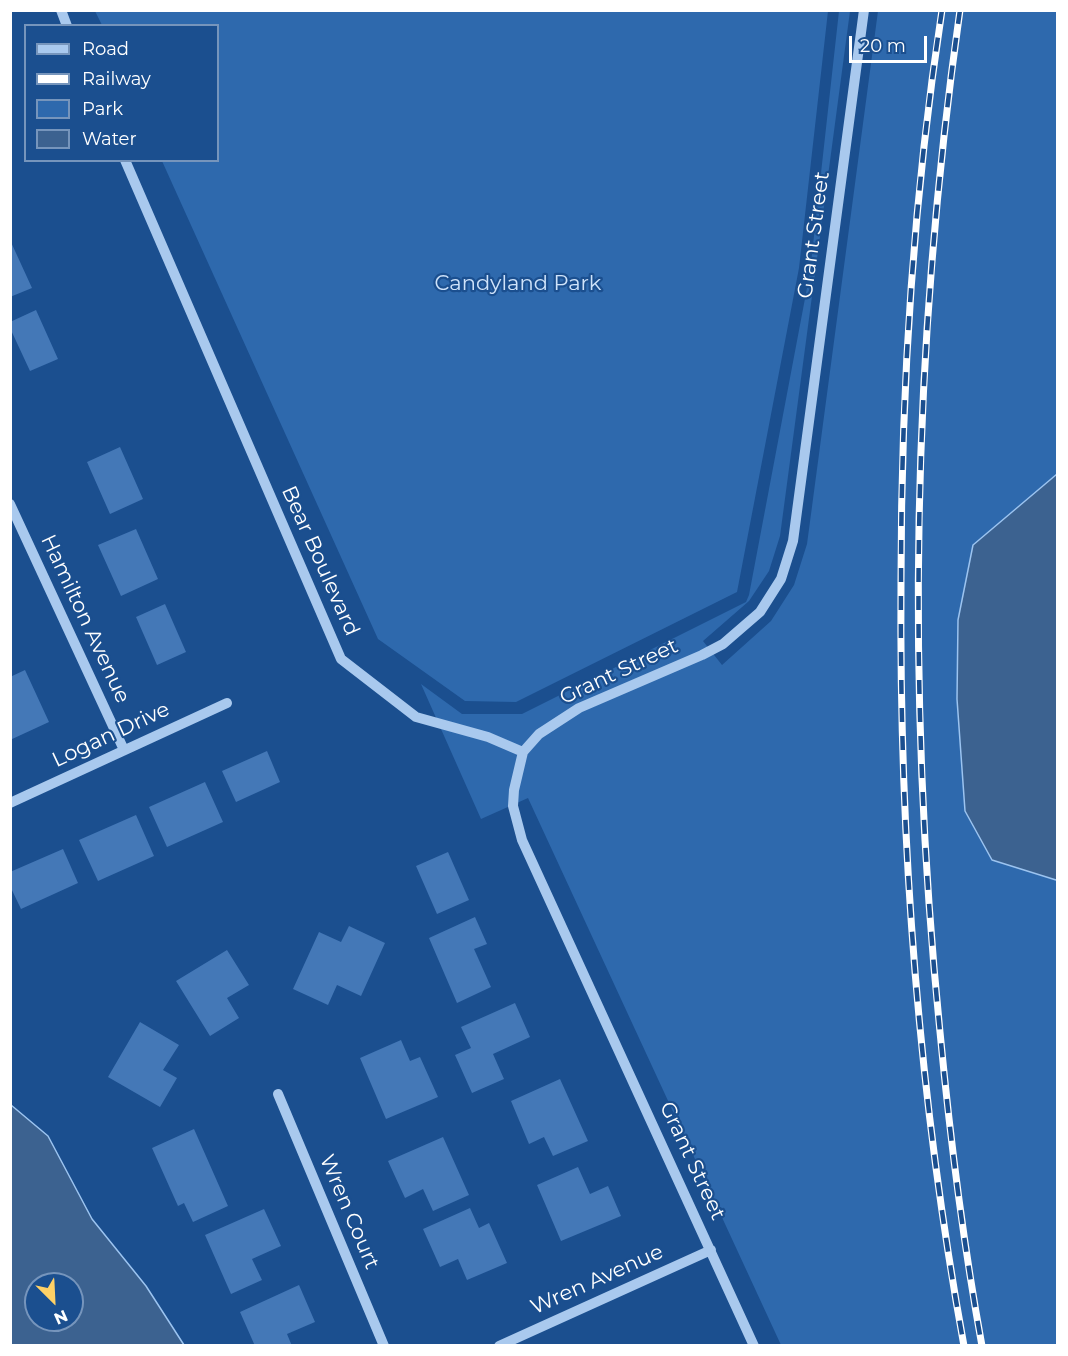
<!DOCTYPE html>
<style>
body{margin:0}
#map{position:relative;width:1068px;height:1356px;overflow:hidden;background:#1b4f8f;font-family:Montserrat,sans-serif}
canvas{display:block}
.frame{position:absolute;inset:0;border:12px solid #fff;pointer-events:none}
.legend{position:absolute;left:24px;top:24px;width:195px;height:138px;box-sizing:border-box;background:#1b4f8f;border:2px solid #7695bc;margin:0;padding:8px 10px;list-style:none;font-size:18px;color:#fff}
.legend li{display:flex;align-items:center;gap:12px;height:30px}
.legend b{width:30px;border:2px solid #7695bc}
.north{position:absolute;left:24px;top:1272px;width:60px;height:60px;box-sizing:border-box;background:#1b4f8f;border:2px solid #7695bc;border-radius:50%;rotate:156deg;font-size:16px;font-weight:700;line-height:24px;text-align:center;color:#fff}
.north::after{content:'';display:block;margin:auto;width:21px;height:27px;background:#ffd166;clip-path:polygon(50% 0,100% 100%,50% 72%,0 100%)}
.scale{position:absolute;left:849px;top:36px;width:78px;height:27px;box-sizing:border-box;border:3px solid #fff;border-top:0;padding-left:8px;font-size:18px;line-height:21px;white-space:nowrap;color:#fff;-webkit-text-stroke:4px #1b4f8f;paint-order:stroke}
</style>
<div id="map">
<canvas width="1068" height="1356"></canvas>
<div class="frame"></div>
<ul class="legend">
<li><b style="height:8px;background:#a9c9ee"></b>Road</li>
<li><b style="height:8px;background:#fff"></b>Railway</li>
<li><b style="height:16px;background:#2e69ad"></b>Park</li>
<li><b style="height:16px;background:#3c6290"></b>Water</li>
</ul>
<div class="north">N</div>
<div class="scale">20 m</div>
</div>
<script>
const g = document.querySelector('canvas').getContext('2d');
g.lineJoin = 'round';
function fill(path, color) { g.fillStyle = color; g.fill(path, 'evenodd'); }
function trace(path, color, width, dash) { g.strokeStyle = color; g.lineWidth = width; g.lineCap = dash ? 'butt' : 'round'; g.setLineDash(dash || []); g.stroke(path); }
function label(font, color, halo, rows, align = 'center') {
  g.font = font + ' Montserrat,sans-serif'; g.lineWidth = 4.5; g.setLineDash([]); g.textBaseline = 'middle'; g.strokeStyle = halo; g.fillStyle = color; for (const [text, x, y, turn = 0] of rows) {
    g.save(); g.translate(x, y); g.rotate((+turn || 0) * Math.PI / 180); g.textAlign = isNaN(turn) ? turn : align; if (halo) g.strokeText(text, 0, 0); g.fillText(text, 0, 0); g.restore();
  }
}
fill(new Path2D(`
 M95,11H828L799,268L737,592L516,702L465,701L378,639L162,161L218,160V26L102,25Z
 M839,11H850L780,536L769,571L749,601L703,641L722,665L771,621L794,585L807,544L878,11H1057V474L973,545L958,620L957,699L965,812L992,860L1057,879V1345H781L528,798L481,819L421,684L462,714H522L746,602L749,595L810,272Z`), '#2e69ad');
const water = new Path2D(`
 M1057,474L1058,879L1056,880L992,860L965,811L957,699L958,620L973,545Z
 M11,1105L48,1136L92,1219L146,1286L184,1345H11ZM36,1284H72V1320H36Z`);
fill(water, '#3c6290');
trace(water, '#9cc4f0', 1.5);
fill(new Path2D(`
 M10,240L32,288L10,297Z
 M36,310L58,359L30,371L10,328V322Z
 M120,447L143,499L110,514L87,462Z
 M136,529L158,579L121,596L98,545Z
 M165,604L186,652L157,665L136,617Z
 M25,670L49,722L10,740V677Z
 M267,751L280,782L236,802L222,771Z
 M205,782L223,822L167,847L149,807Z
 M136,815L154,856L98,881L79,840Z
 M63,849L78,883L21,909L10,886V872Z
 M448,852L469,900L437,914L416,866Z
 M475,917L487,944L474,949L491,987L457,1003L429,938Z
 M349,926L385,943L361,996L337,985L328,1005L293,989L319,932L341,942Z
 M227,950L249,985L227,998L239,1018L210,1036L176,981Z
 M515,1003L530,1037L493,1054L504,1079L472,1093L455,1055L471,1048L461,1027Z
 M140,1022L179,1045L163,1070L177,1078L160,1107L108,1077Z
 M401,1040L410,1061L420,1057L438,1097L386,1119L360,1058Z
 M560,1079L588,1141L553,1156L544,1137L529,1144L511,1101Z
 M194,1129L228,1206L193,1222L184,1203L178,1206L152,1148Z
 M443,1137L469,1195L433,1211L423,1189L405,1198L388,1161Z
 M578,1167L590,1194L608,1186L621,1216L561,1241L537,1185Z
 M470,1208L479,1228L489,1223L507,1263L467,1280L458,1259L440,1267L423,1229Z
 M264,1209L281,1246L252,1259L262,1280L231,1294L205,1235Z
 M299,1285L315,1322L287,1334L292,1346H255L240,1312Z`), '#4478b7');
trace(new Path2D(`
 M61,10L67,26
 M125,160L341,659L416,717L488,737L523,752
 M10,504L124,750
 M10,803L227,703
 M278,1094L384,1346
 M499,1346L711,1250
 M754,1346L522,840L513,806L514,790L523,752L539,734L579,708L702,655L723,644L760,612L781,579L793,541L864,10`), '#a9c9ee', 10);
const rail = new Path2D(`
 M942,10C913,199 901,391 901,581C899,837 918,1094 964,1346
 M960,10C912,348 906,693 940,1032C950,1137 963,1242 982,1346`);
trace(rail, '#fff', 7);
trace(rail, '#1b4f8f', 4.5, [14]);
label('21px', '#fff', '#1b4f8f', [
 ["Grant Street",814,235,-82],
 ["Bear Boulevard",320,561,66],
 ["Hamilton Avenue",85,619,65],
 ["Grant Street",619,672,-25],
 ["Logan Drive",111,735,-25],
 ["Grant Street",692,1161,65],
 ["Wren Court",349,1212,67],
 ["Wren Avenue",597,1280,-24]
]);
label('21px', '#cfe3fa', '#1b4f8f', [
 ["Candyland Park",518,284]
]);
</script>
